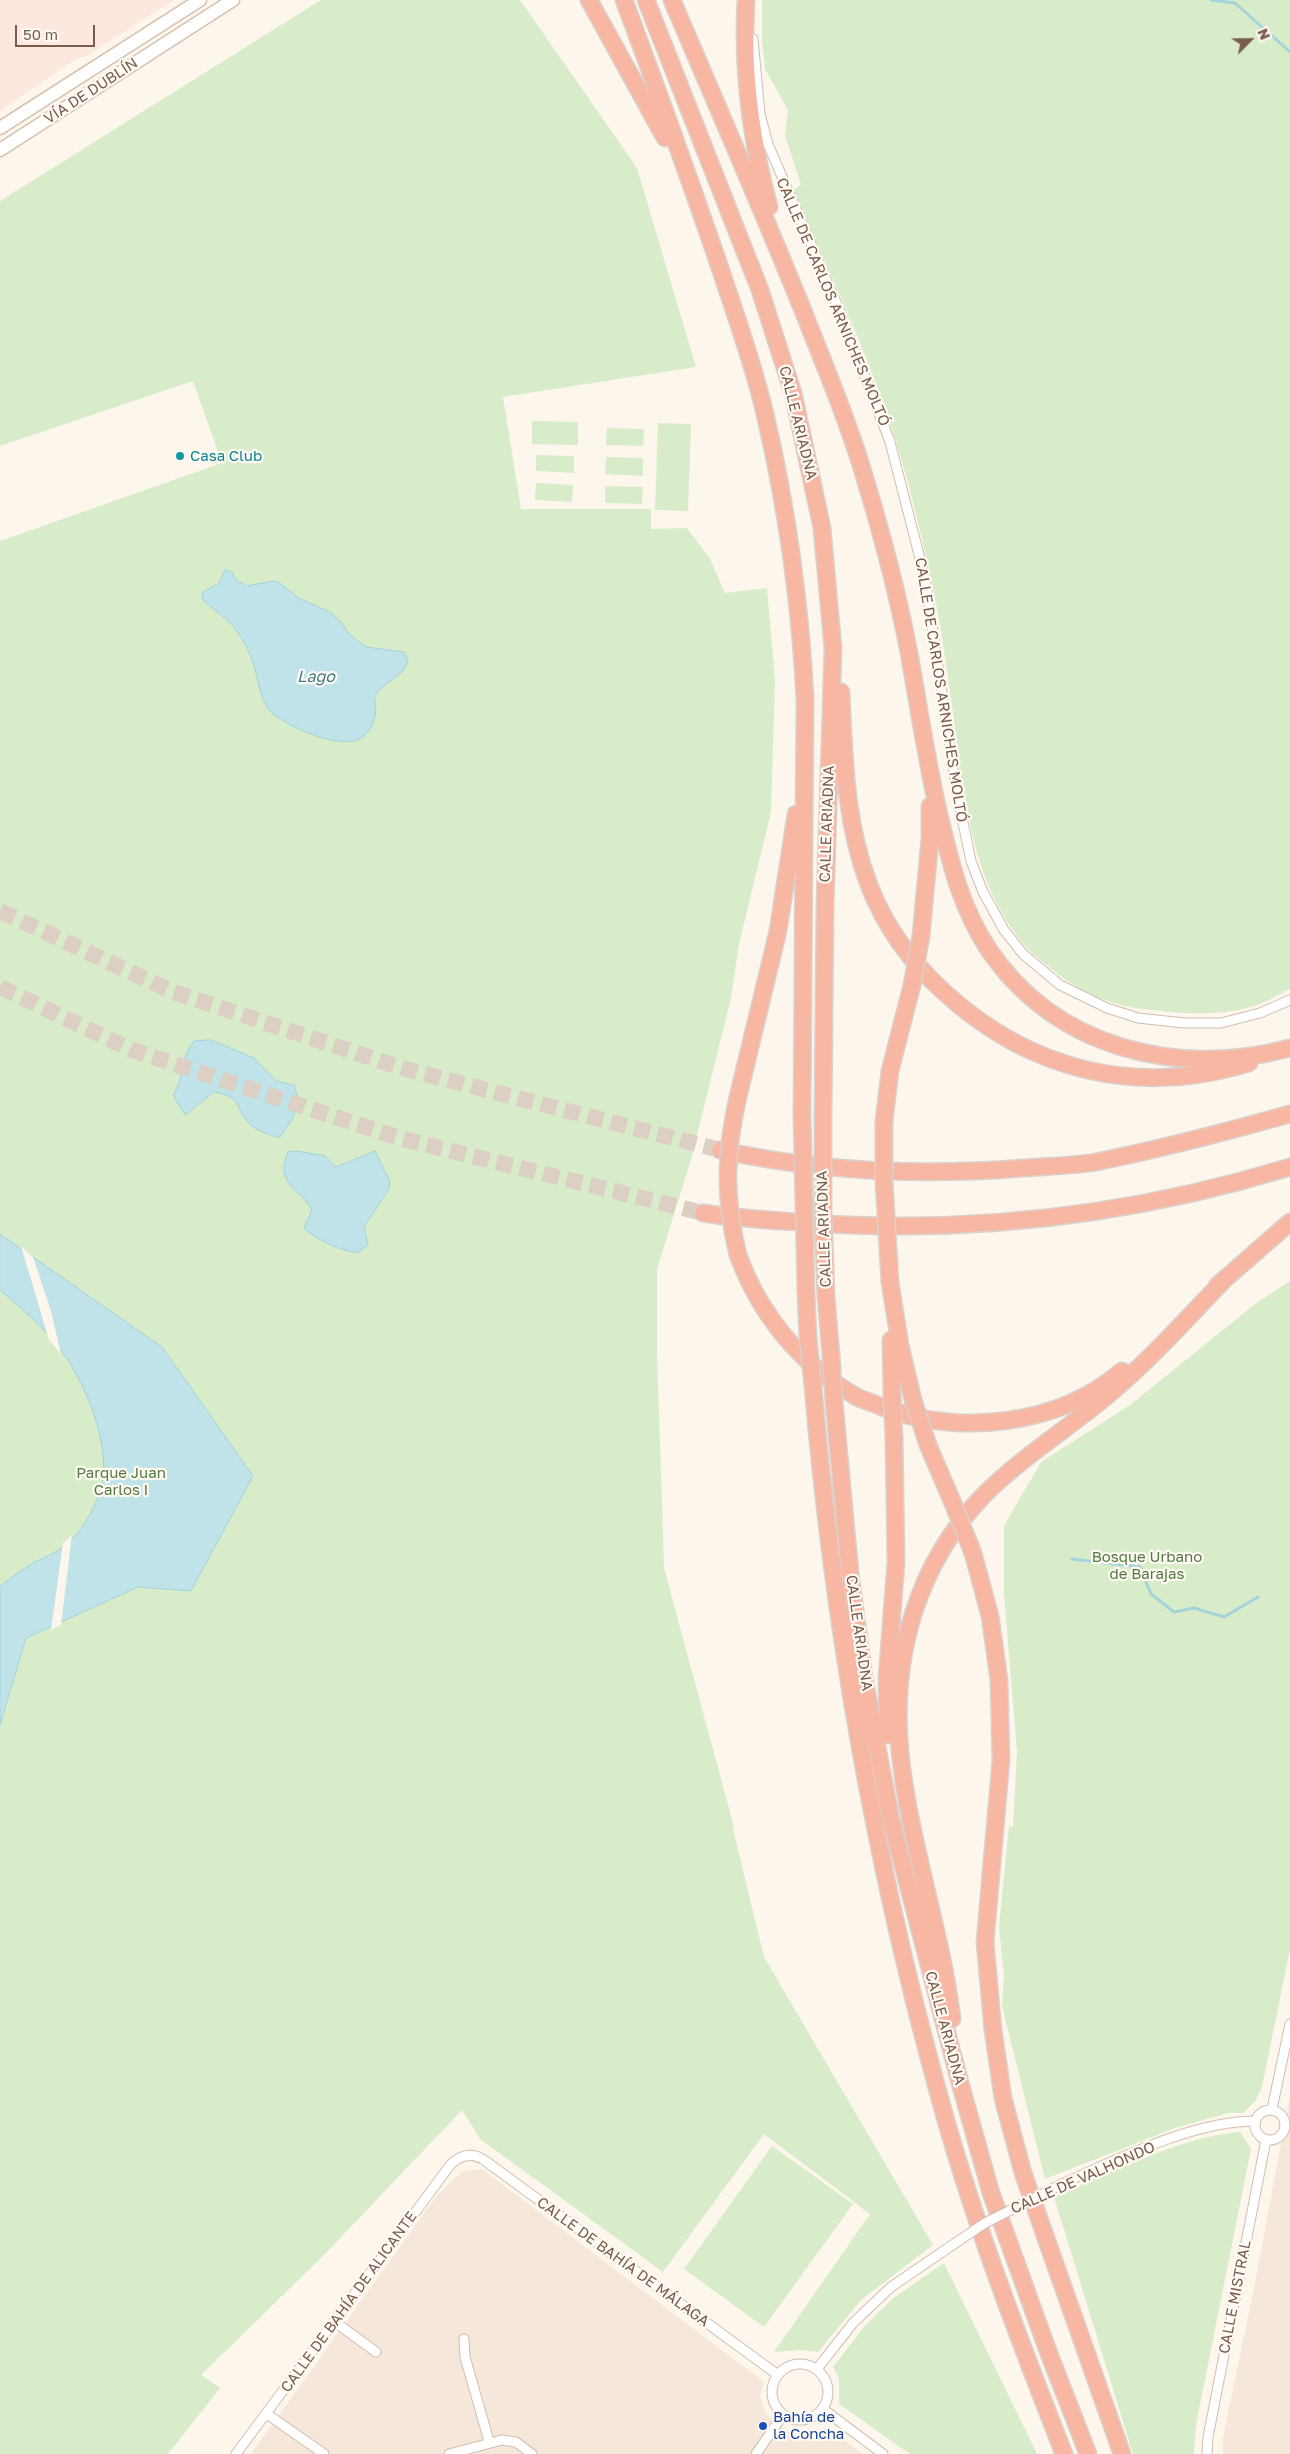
<!DOCTYPE html>
<meta charset="utf-8">
<style>
body{margin:0}
#map{position:relative;width:1290px;height:2454px;overflow:hidden;background:#fdf6ec;font-family:"Golos Text",sans-serif}
canvas{display:block}
.north{position:absolute;left:1225px;top:15px;width:50px;height:50px;-webkit-text-stroke:4px #fffaf3;paint-order:stroke;rotate:67deg;font-size:14px;font-weight:700;line-height:20px;text-align:center;color:#7a5c4d}
.north::after{content:'';display:block;margin:auto;width:18px;height:22px;background:#7a5c4d;clip-path:polygon(50% 0,100% 100%,50% 72%,0 100%)}
.scale{position:absolute;left:15px;top:25px;width:80px;height:22px;box-sizing:border-box;border:2px solid #7a5c4d;border-top:0;padding-left:6px;font-size:15px;line-height:18px;white-space:nowrap;color:#7a5c4d;-webkit-text-stroke:4px #fffaf3;paint-order:stroke}
</style>
<div id="map">
<canvas width="1290" height="2454"></canvas>
<div class="north">N</div>
<div class="scale">50 m</div>
</div>
<script>
const g = document.querySelector('canvas').getContext('2d');
g.lineJoin = 'round';
function fill(path, color) { g.fillStyle = color; g.fill(path, 'evenodd'); }
function trace(path, color, width, dash) { g.strokeStyle = color; g.lineWidth = width; g.lineCap = dash ? 'butt' : 'round'; g.setLineDash(dash || []); g.stroke(path); }
function label(font, color, halo, rows, align = 'center') {
  g.font = font + ' "Golos Text",sans-serif'; g.lineWidth = 4.5; g.setLineDash([]); g.textBaseline = 'middle'; g.strokeStyle = halo; g.fillStyle = color; for (const [text, x, y, turn = 0] of rows) {
    g.save(); g.translate(x, y); g.rotate((+turn || 0) * Math.PI / 180); g.textAlign = isNaN(turn) ? turn : align; if (halo) g.strokeText(text, 0, 0); g.fillText(text, 0, 0); g.restore();
  }
}
fill(new Path2D(`
 M1290,2095V2454H1223V2437L1255,2283Z
 M482,2169L764,2382L760,2395L765,2413L790,2433L793,2435L825,2430L827,2427L863,2454H251L437,2195L461,2172Z`), '#f5e8da');
fill(new Path2D(`
 M0,0H174L85,57L77,58L0,111Z`), '#fde8e0');
fill(new Path2D(`
 M321,0H520L637,168L696,367L503,397L521,509H651V529L687,528L710,559L725,593L767,588L775,680L771,812L739,944L731,998L690,1163L657,1269V1351L664,1568L734,1827L730,1831L733,1829L764,1957L933,2245L861,2300L818,2352L800,2350L774,2352L870,2214L764,2134L663,2272L480,2139L462,2110L325,2254L201,2375L220,2388L168,2454H0V541L222,463L193,381L0,446V201Z
 M762,0H1290V989C1277,995 1264,1004 1251,1007C1216,1017 1177,1013 1142,1009C1110,1005 1078,991 1053,970C1045,963 1035,957 1028,949C971,885 964,796 953,714C945,658 938,602 924,548C917,518 910,487 901,458C874,366 832,277 793,190L801,185L785,135L788,110L765,69L762,40Z
 M532,421L578,422V445L532,444Z
 M658,423L691,424L688,511L655,510Z
 M607,428L644,429L643,446L606,445Z
 M536,455L574,456V473L536,471Z
 M606,457L643,458V476L605,474Z
 M536,483L573,485L572,502L535,500Z
 M605,486L643,487L642,504L605,503Z
 M1290,1281V1949L1262,2087L1256,2100L1243,2113H1228L1175,2128L1045,2179L1002,2006L1004,1976L999,1927L1009,1826L1013,1827L1017,1753L1004,1593V1526L1041,1462L1130,1405L1255,1304Z
 M1240,2132L1251,2149L1196,2425L1194,2454H1133L1054,2197C1107,2174 1183,2136 1240,2132Z
 M772,2146L853,2204L764,2327L684,2269Z
 M944,2263L1037,2454H910L839,2404V2378L833,2367L864,2327L892,2299Z`), '#d8ecc9');
const water = new Path2D(`
 M226,569L233,573L236,580L247,586L273,581L278,582L299,598L330,612L341,622L349,634L366,647L404,652L408,661C404,678 383,680 374,698C378,712 375,726 364,736C348,754 284,726 270,711C258,697 258,673 251,657C247,648 242,637 236,630C228,619 212,609 202,599L203,592L219,583Z
 M211,1040L254,1058L276,1081L294,1085C303,1106 292,1121 279,1138C269,1134 258,1132 250,1124C234,1109 244,1097 214,1092L185,1115L173,1095C186,1074 179,1059 194,1041Z
 M296,1151L325,1156L336,1167L375,1151L390,1182L389,1189L364,1227L368,1245L359,1252C346,1254 313,1238 304,1228L312,1210C300,1188 274,1184 288,1152Z
 M0,1234L162,1347L253,1476L191,1591L138,1587L26,1638L0,1725V1586C11,1578 22,1569 35,1562C47,1556 61,1551 70,1541C85,1526 97,1505 102,1484C110,1444 86,1384 62,1352C45,1328 22,1309 0,1290Z`);
fill(water, '#bfe3e8');
trace(water, '#a5d3da', 1);
fill(new Path2D(`
 M21,1246L33,1257L51,1311L61,1354L49,1340Z
 M72,1535L61,1625L51,1630L63,1543Z`), '#fdf6ec');
trace(new Path2D(`
 M1211,0L1235,3L1290,52
 M1072,1559L1140,1567L1151,1594L1174,1612L1194,1608L1224,1617L1258,1597`), '#a5d3da', 3);
trace(new Path2D(`
 M0,911L173,992L405,1069L720,1150
 M0,987L132,1050L399,1138L703,1213`), '#dcd0c4', 16, [16, 8]);
const street = new Path2D(`
 M753,39L760,114L768,144L841,314L890,442L925,578L957,794L971,861L983,892L1004,930L1023,954L1060,985L1107,1008L1138,1018L1184,1023H1221L1260,1013L1290,1000
 M1272,2109L1290,2024
 M1255 2125a15 15 0 1 1 30 0a15 15 0 1 1-30 0Z
 M1062,2184C1117,2159 1194,2121 1255,2121
 M335,2322L376,2352
 M464,2339L465,2357L489,2441
 M772 2392a28 28 0 1 1 56 0a28 28 0 1 1-56 0Z
 M817,2369L853,2323L891,2287L926,2263
 M823,2409L883,2454
 M267,2414L324,2454
 M236,2454L451,2164C461,2155 472,2152 484,2160L778,2375
 M449,2454L502,2440L516,2442L532,2454
 M756,2454L783,2415
 M1207,2454L1208,2437L1266,2140`);
const secondary = new Path2D(`
 M0,128L200,0
 M0,150L233,0`);
const highway = new Path2D(`
 M589,0L665,138
 M624,0C656,86 687,172 717,259C734,311 753,362 765,414C787,508 800,602 805,698L802,1115
 M646,0L760,290L793,393L822,528L833,648L825,905L823,1117
 M672,0C717,106 763,211 806,318C827,372 850,426 866,482C883,538 898,595 909,653C919,708 927,764 940,819C951,865 962,910 989,950C1056,1049 1179,1078 1290,1048
 M746,0C742,70 751,139 769,207
 M841,692C844,758 845,823 869,885C885,927 912,963 944,992C1030,1071 1137,1097 1249,1063
 M921,936L930,839V806
 M738,1097L778,931L796,814
 M884,1121L890,1071L912,985
 M720,1150C820,1172 923,1176 1024,1168C1048,1166 1073,1166 1096,1162C1161,1149 1226,1132 1290,1114
 M703,1213C734,1218 766,1220 797,1222C964,1235 1130,1216 1290,1167
 M738,1255C760,1315 801,1365 857,1397C865,1401 874,1403 882,1407C959,1436 1058,1426 1122,1371
 M890,1282L900,1345L913,1400
 M1217,1286L1290,1222
 M806,1292L808,1338
 M826,1297L831,1355
 M891,1340L892,1394
 M813,1386C833,1623 874,1858 937,2088C970,2212 1017,2334 1064,2454
 M834,1402L850,1573L864,1678L891,1820L960,2083L991,2193L1048,2351L1088,2454
 M928,1445L952,1501
 M973,1553L990,1616L999,1680L1001,1760L985,1942L993,2030L1003,2098L1023,2173L1122,2454
 M888,1735L887,1678L896,1562L894,1438
 M952,2019C941,1929 909,1842 900,1752C891,1656 917,1563 985,1494C1020,1459 1064,1431 1102,1400C1146,1364 1185,1321 1224,1280`);
trace(street, '#d1beb0', 11);
trace(secondary, '#d6c0b0', 15);
trace(highway, '#dad1cd', 19);
trace(street, '#fff', 9);
trace(secondary, '#fff', 12);
trace(highway, '#f7b7a3', 16);
const streetBridge = new Path2D(`
 M926,2263L985,2223L1062,2184`);
const highwayBridge = new Path2D(`
 M912,985L921,936
 M738,1097C725,1154 724,1198 738,1255
 M802,1115L806,1292
 M823,1117V1213L826,1297
 M884,1121V1181L890,1282
 M808,1338L813,1386
 M831,1355L834,1402
 M892,1394L894,1438
 M913,1400L928,1445
 M952,1501L973,1553`);
trace(streetBridge, '#d1beb0', 11, []);
trace(highwayBridge, '#dad1cd', 19, []);
trace(streetBridge, '#fff', 9);
trace(highwayBridge, '#f7b7a3', 16);
for (const [x, y, r, color] of [
 [180,456,5,"#0f9aa8"],
 [763,2426,5,"#1a4fb4"]
]) { const dot = new Path2D(); dot.arc(x, y, r, 0, 2 * Math.PI); g.fillStyle = color; g.fill(dot); trace(dot, '#fffaf3', 2); }
label('15px', '#7a5c4d', '#fffaf3', [
 ["VÍA DE DUBLÍN",91,91,-33],
 ["CALLE DE CARLOS ARNICHES MOLTÓ",833,302,67],
 ["CALLE ARIADNA",798,423,76],
 ["CALLE DE CARLOS ARNICHES MOLTÓ",941,690,81],
 ["CALLE ARIADNA",827,824,-88],
 ["CALLE ARIADNA",824,1229,-92],
 ["CALLE ARIADNA",859,1633,82],
 ["CALLE ARIADNA",945,2028,75],
 ["CALLE DE VALHONDO",1083,2178,-24],
 ["CALLE DE BAHÍA DE MÁLAGA",623,2262,36],
 ["CALLE MISTRAL",1235,2297,-79],
 ["CALLE DE BAHÍA DE ALICANTE",349,2302,-54]
]);
label('15px', '#0d838f', '#fffaf3', [
 ["Casa Club",190,456]
], 'left');
label('15px', '#537a41', '#fffaf3', [
 ["Parque Juan",121,1473],
 ["Carlos I",121,1490],
 ["Bosque Urbano",1147,1557],
 ["de Barajas",1147,1574]
]);
label('15px', '#164399', '#fffaf3', [
 ["Bahía de",773,2417],
 ["la Concha",773,2434]
], 'left');
label('italic 16px', '#437c86', '#fffaf3', [
 ["Lago",316,677]
]);
</script>
